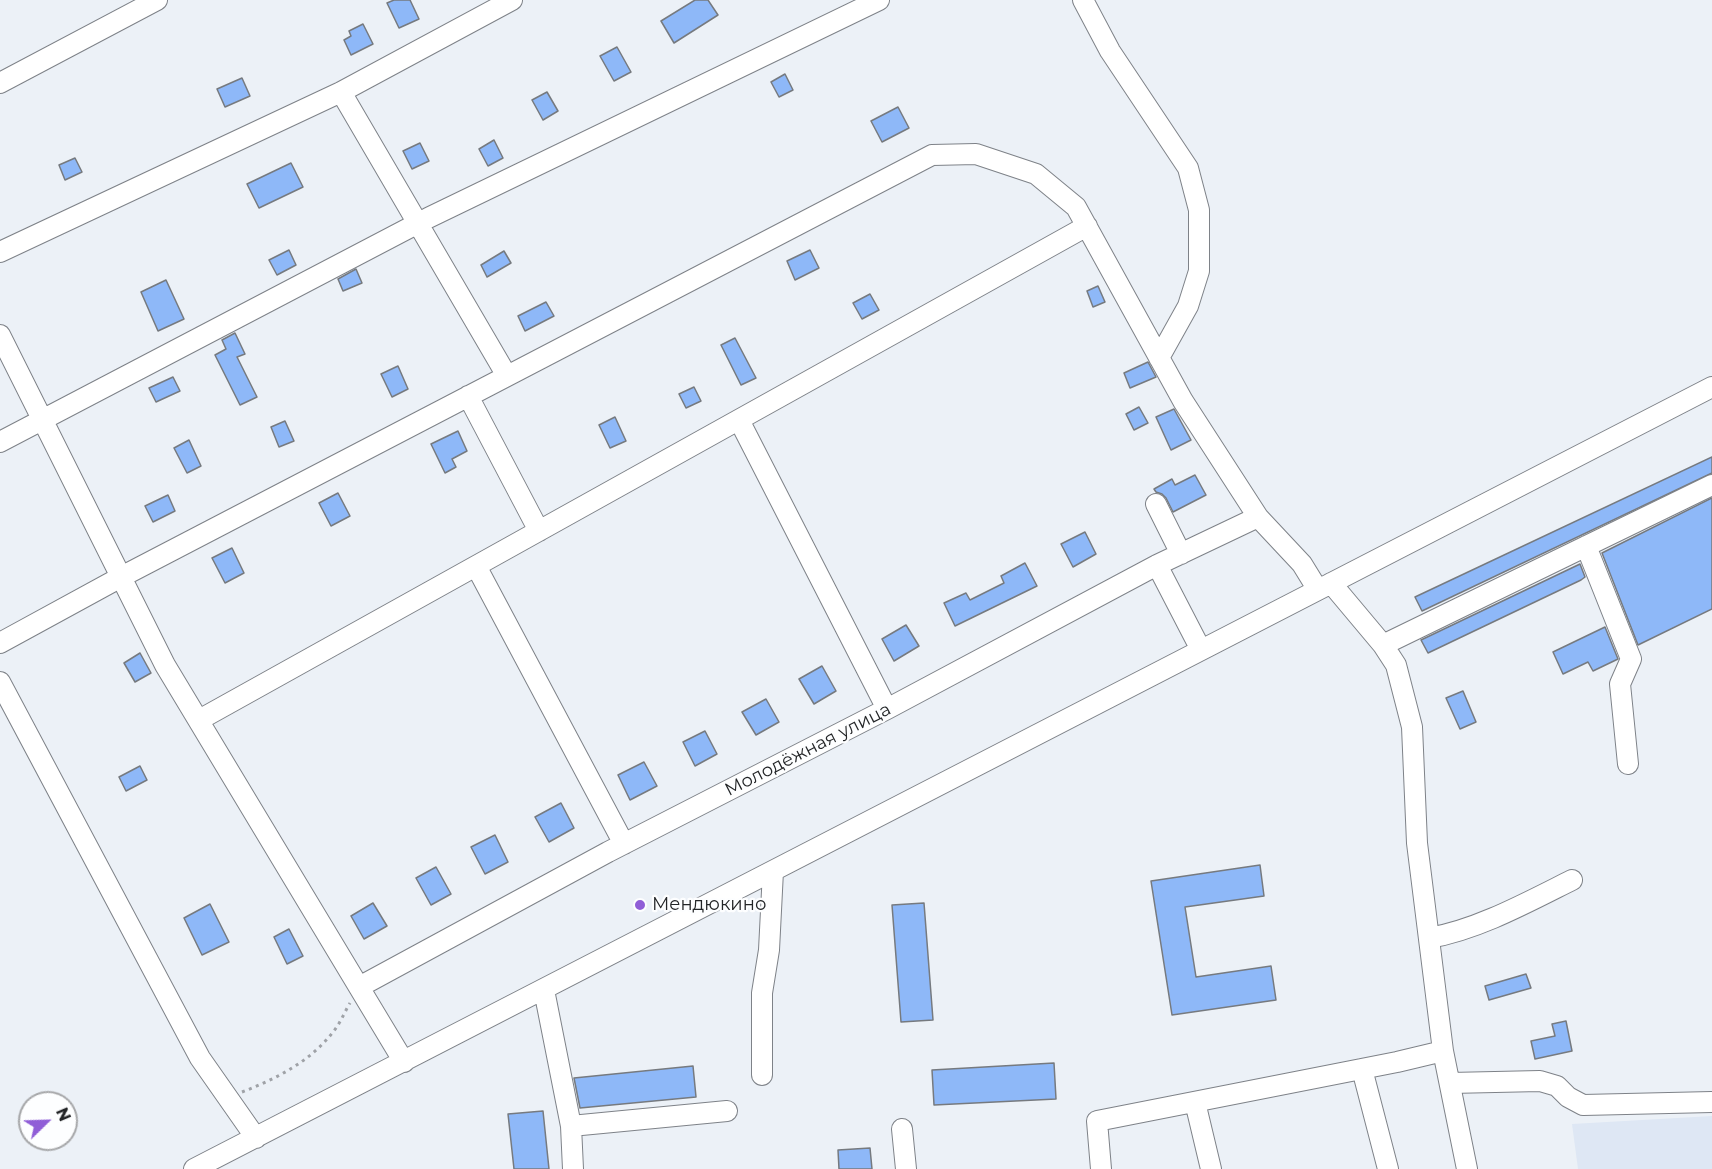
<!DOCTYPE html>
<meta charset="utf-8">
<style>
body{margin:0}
#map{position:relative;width:1712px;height:1169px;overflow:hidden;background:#ecf1f7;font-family:Montserrat,sans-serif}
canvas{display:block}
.north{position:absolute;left:18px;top:1091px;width:60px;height:60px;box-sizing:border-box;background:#fdfeff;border:2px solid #a6a7a9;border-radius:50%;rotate:67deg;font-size:16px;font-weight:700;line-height:24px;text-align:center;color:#232527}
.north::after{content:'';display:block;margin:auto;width:21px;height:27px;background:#905ed7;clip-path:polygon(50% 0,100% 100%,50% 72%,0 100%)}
</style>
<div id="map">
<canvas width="1712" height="1169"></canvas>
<div class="north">N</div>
</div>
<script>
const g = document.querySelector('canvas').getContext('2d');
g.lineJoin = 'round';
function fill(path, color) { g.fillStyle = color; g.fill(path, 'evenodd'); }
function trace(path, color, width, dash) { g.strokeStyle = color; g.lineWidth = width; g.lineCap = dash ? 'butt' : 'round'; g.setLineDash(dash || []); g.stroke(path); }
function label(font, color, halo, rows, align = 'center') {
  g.font = font + ' Montserrat,sans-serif'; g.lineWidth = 4.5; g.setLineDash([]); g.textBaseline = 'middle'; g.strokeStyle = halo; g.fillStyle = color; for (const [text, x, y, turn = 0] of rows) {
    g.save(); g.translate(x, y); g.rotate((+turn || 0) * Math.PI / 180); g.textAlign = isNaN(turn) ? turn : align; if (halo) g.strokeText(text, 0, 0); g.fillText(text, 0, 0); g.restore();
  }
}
fill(new Path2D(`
 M1712,1116V1169H1578L1572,1124Z`), '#dee7f4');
const building = new Path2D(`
 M394,0H410L419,19L399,28L387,3Z
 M695,0H708L718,15L674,43L661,21Z
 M363,24L373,44L351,55L344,40L351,36L349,31Z
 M617,47L631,72L614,81L600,56Z
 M785,74L793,90L779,97L771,82Z
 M242,78L250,96L225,107L217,89Z
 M547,92L558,111L543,120L532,100Z
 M898,107L909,128L882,142L871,121Z
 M494,140L503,158L488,166L479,149Z
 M420,143L429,161L412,169L403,151Z
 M75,158L82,172L65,180L59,165Z
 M291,163L303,187L259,208L247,184Z
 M289,250L296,265L277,275L269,260Z
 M810,250L819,268L795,280L787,261Z
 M504,251L511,263L487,277L481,265Z
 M356,269L362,283L343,291L338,279Z
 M166,280L184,319L158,331L141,292Z
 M1098,286L1105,302L1093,307L1087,291Z
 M870,294L879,310L862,319L853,303Z
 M546,302L554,316L525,331L518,316Z
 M235,333L245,354L237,357L257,397L240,405L215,355L226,349L222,340Z
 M735,338L756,378L741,385L721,345Z
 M1148,362L1156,377L1130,388L1124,373Z
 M398,366L408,389L392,397L381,374Z
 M173,377L180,391L156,402L149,388Z
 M694,387L701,401L686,408L679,394Z
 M1139,407L1148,423L1134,430L1126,414Z
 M1174,409L1191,440L1171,450L1156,417Z
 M615,417L626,441L610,448L599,425Z
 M285,421L294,441L279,447L271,427Z
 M458,431L467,451L452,459L456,467L445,473L431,444Z
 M189,440L201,466L187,473L174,448Z
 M1712,457V473L1422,611L1415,597Z
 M1195,475L1206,495L1173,512L1166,498L1162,494L1156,492L1154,489L1172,479L1175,485Z
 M338,493L350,516L331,526L319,503Z
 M168,495L175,511L153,522L145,506Z
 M1712,498V609L1638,645L1602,553Z
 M1085,532L1096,554L1073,567L1061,544Z
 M232,548L244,573L225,583L212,558Z
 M1025,563L1037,586L955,626L944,603L966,593L970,600L1004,583L1001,576Z
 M1580,564L1585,577L1581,580L1428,653L1421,640Z
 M906,625L919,646L894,661L882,639Z
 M1605,627L1618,659L1593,671L1588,662L1563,674L1553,652Z
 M140,653L151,673L135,682L124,663Z
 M822,666L836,691L814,704L799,679Z
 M1463,691L1476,722L1460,729L1446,698Z
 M766,699L779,722L756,735L742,712Z
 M705,731L717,754L695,766L683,742Z
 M644,762L657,786L630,800L618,775Z
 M140,766L147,780L126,791L119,777Z
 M561,803L574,828L549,842L535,817Z
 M495,835L508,862L485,874L471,847Z
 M1260,865L1264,896L1185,907L1196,977L1271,966L1276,1000L1172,1015L1151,881Z
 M436,867L451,894L431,905L416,878Z
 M373,903L387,926L364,939L351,916Z
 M924,903L933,1020L901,1022L892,905Z
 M210,904L229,942L202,955L184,918Z
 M289,929L303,956L287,964L274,937Z
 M1526,974L1531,988L1489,1000L1485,986Z
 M1566,1021L1572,1051L1535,1059L1531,1041L1555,1036L1552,1024Z
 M1054,1063L1056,1099L934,1105L932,1070Z
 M693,1066L696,1097L580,1108L574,1078Z
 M543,1111L549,1169H514L508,1114Z
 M870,1148L872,1169H839L838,1150Z`);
fill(building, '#8eb8f8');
trace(building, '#767a7f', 1.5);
const minor = new Path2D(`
 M1083,0L1110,51L1188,168L1199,210V271L1188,306L1159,358
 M0,83L157,0
 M341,92L507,376
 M0,252L341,92L512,0
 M0,335L165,665L404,1062
 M468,396L539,531
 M739,420L887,709
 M0,442L428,218L879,0
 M1156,504L1181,554
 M1586,546L1631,659L1620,684L1628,764
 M1157,565L1201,650
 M476,566L624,844
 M1331,583L1383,645L1396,665L1412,727L1417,843L1443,1051L1467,1169
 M0,643L121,577L932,155L976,154L1036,174L1076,207L1183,401L1258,517L1302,564L1318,590
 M1383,645L1712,485
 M0,682L200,1058L256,1138
 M199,720L1087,226
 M1429,938C1477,930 1528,902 1572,880
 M359,987L608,852L887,709L1157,565L1258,517
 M544,990L571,1126L573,1169
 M1362,1069L1388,1169
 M762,1075V993L769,950L773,871
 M1450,1083L1540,1081L1557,1086L1568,1097L1583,1105L1712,1102
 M1195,1102L1211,1169
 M571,1126L727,1111
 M902,1129L906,1169
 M194,1169L1712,387
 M1101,1169L1097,1121L1397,1062L1443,1051`);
trace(minor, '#7e8288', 22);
trace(new Path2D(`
 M242,1092C276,1079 311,1061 333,1032C340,1024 344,1013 350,1003`), '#9fa2a7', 3, [3, 4.5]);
trace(minor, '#fff', 20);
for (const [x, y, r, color] of [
 [640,905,6,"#905ed7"]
]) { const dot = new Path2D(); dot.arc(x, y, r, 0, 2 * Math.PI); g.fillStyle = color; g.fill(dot); trace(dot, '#fdfeff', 2); }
label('18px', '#232527', '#fdfeff', [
 ["Молодёжная улица",808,750,-27]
]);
label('18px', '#232527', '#fdfeff', [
 ["Мендюкино",652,905]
], 'left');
</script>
